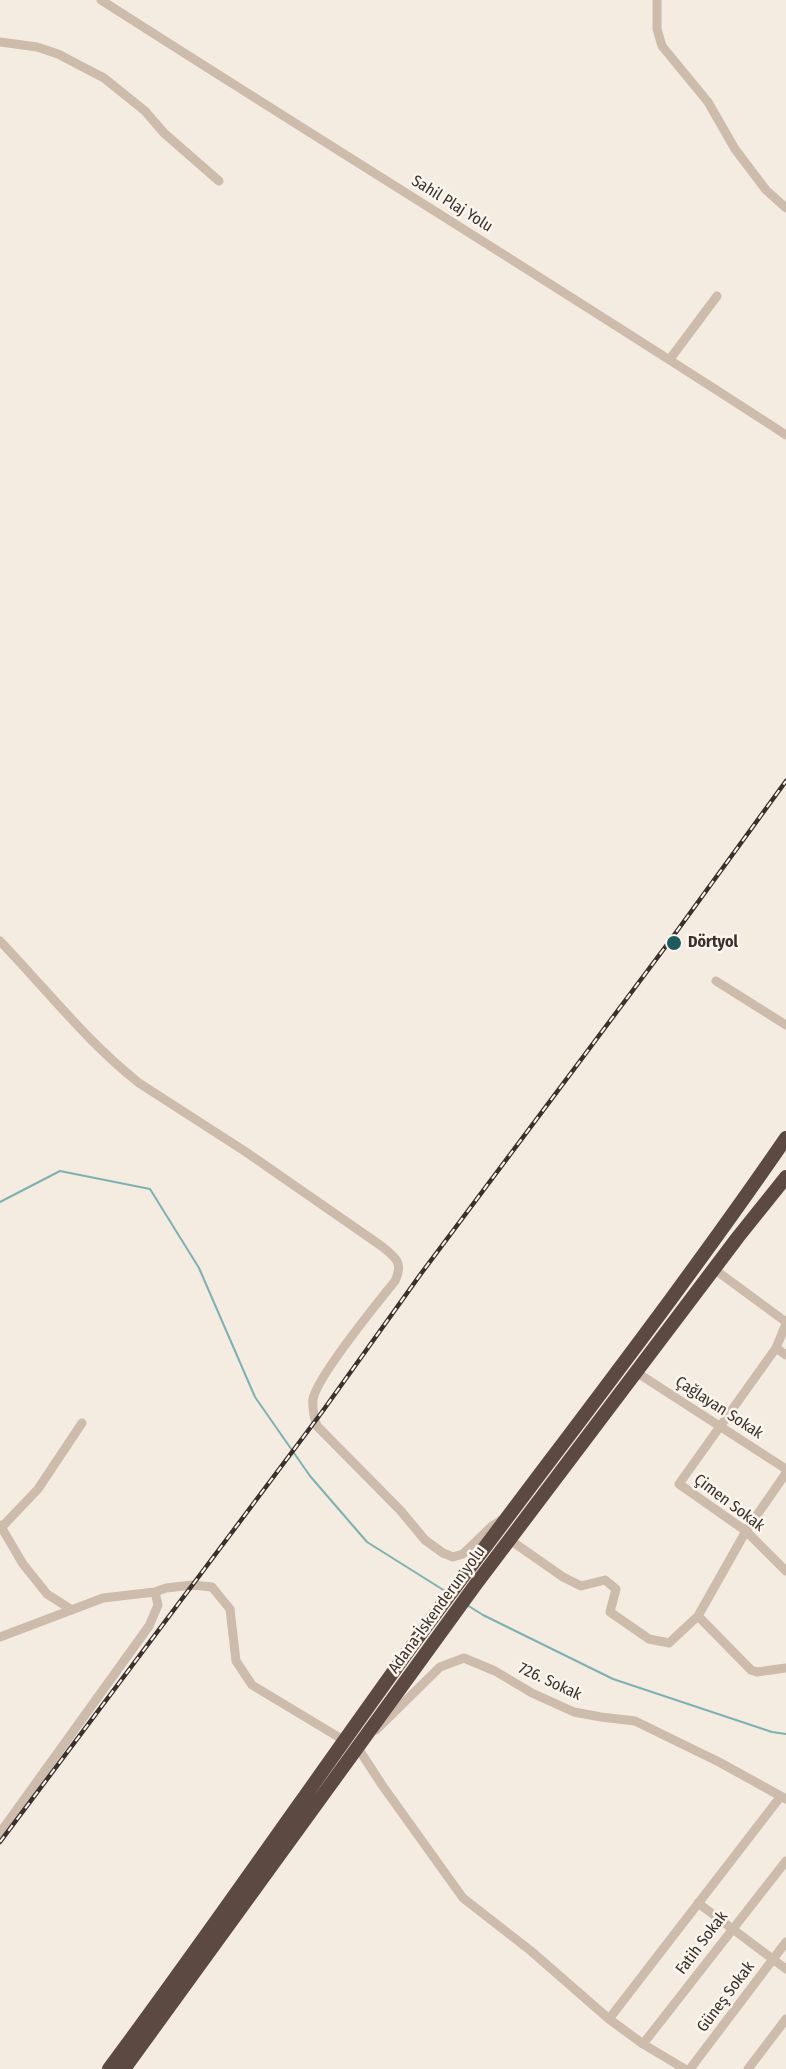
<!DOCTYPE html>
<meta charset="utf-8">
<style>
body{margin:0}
canvas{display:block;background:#f4ebe1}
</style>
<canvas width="786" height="2069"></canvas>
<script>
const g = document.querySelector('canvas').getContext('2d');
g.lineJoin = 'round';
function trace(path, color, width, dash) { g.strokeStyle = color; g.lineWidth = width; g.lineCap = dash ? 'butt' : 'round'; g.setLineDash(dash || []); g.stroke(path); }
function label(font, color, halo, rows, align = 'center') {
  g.font = font + ' "Fira Sans Condensed",sans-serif'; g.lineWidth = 5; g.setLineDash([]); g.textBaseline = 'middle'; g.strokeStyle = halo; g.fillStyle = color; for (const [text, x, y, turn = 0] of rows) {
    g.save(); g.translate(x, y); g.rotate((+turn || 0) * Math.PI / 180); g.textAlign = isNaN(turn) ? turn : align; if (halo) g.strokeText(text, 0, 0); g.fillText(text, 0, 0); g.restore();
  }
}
trace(new Path2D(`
 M0,1202L60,1171L150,1189L199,1268L255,1397L310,1476L367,1542L445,1591
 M467,1605L483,1615L613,1679L772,1732L786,1734`), '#7fb0b2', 2);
trace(new Path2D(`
 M101,0C329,146 560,288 786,435
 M657,0V29L662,46L708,102L735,149L766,190L786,208
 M0,42L37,47L58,54L104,78L145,111L164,133L219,181
 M670,359L717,296
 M0,941C46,989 87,1042 139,1083L246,1152L380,1245C395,1257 404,1262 395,1281C378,1302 317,1377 313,1399C312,1409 314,1417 317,1426L400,1510L425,1540L443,1553L453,1557L463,1554L492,1526L503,1519
 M716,981L786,1025
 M714,1269L786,1322
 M786,1324L776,1348L679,1484L746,1531L786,1571
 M776,1348L786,1355
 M636,1372L786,1469
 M786,1473L746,1531L698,1616L751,1670L757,1672L786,1668
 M0,1525L23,1564L47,1594L72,1610
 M2,1527L38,1489L82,1423
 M510,1540L563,1577L581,1586L605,1580L616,1589L610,1612L649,1639L669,1643L698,1616
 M0,1637L103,1598L155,1592L166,1588L192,1585L212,1587L230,1609L236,1661L252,1685L345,1741
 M376,1730L440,1667L464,1658L495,1671L532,1693L574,1712L601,1717L635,1721L719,1762L786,1799
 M362,1744L358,1748L382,1785L463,1898L531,1951L609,2019L643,2044L685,2069
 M0,1833L149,1626L158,1605L155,1592
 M698,1903L786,1969
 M609,2019L781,1796
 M643,2044L786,1861
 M690,2069L786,1942
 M748,2069L786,2019`), '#cdbbac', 9);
trace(new Path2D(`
 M109,2069C216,1925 317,1777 422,1632C543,1467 670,1307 786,1138
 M124,2069L476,1584L738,1237L786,1177`), '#5c4a42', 14);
const rail = new Path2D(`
 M0,1842L322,1412L420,1275L669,942L786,781`);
trace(rail, '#3b302b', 4.5);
trace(rail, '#fbf5ee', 2, [7]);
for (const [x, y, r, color] of [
 [674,943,8,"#1f5a5e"]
]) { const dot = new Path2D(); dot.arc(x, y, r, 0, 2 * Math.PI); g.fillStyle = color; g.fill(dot); trace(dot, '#fbf5ee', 2); }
label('16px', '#3b302b', '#fbf5ee', [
 ["Sahil Plaj Yolu",452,204,32],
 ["Çağlayan Sokak",719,1408,33],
 ["Çimen Sokak",729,1503,37],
 ["Adana-İskenderun yolu",437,1610,-54],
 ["726. Sokak",550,1682,25],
 ["Fatih Sokak",702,1943,-53],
 ["Güneş Sokak",726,1997,-53]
]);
label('bold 16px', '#3b302b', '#fbf5ee', [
 ["Dörtyol",688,943]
], 'left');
</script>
